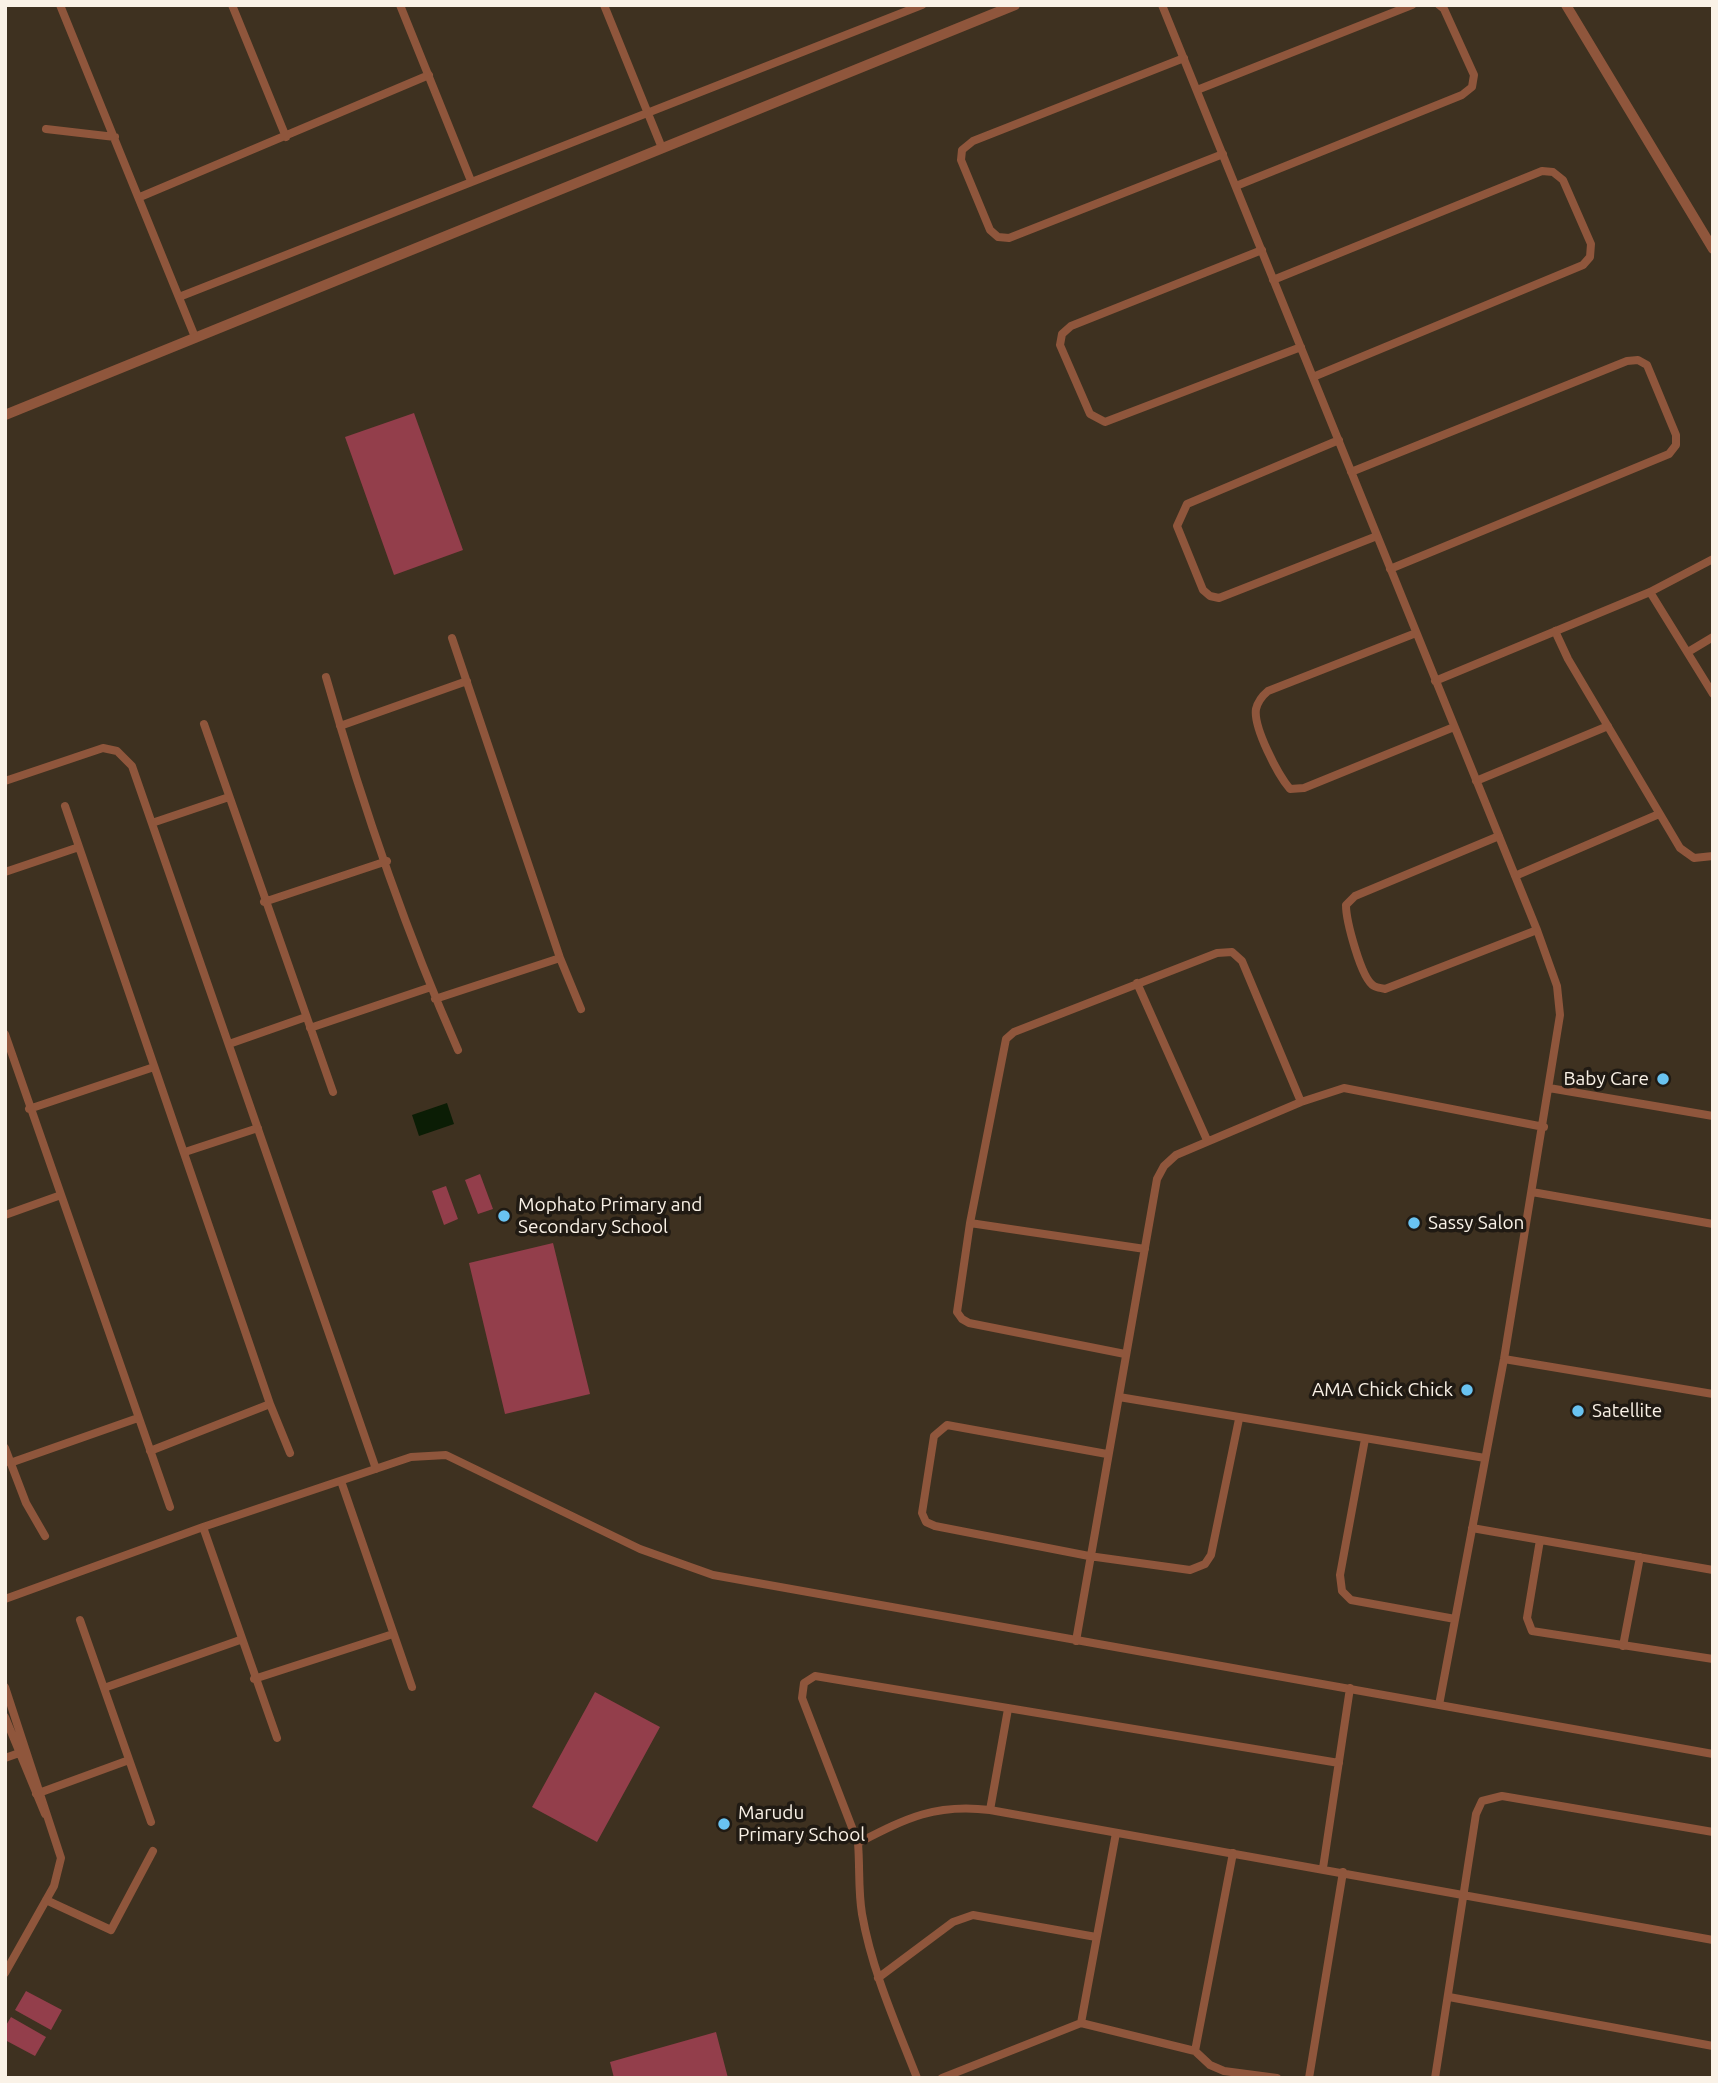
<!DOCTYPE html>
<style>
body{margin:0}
#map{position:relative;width:1718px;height:2083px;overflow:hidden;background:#3e3120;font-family:Ubuntu,sans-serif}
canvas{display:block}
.frame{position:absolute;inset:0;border:7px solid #faf2e7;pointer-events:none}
</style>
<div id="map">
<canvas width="1718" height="2083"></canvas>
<div class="frame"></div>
</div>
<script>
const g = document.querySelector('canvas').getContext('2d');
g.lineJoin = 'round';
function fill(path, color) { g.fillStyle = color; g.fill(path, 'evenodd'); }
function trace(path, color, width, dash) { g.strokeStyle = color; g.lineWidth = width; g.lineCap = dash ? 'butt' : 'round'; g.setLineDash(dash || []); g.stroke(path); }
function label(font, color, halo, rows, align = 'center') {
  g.font = font + ' Ubuntu,sans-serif'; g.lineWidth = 7; g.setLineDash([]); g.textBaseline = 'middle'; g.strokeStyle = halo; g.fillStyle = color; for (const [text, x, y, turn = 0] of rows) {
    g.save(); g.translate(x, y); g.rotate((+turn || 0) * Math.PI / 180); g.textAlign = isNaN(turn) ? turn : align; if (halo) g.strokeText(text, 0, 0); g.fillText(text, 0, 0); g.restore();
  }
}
fill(new Path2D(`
 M414,413L463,550L394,575L345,437Z
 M480,1174L493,1209L478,1214L465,1180Z
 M446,1186L458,1219L444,1225L432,1191Z
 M553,1243L590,1394L505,1414L469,1263Z
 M595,1692L660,1727L597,1842L532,1807Z
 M26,1991L62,2010L51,2030L15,2010Z
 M11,2017L46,2037L35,2056L5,2040V2027Z
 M716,2032L728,2078H614L610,2062Z`), '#933e4b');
fill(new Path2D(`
 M447,1103L454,1124L419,1136L412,1115Z`), '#0b1d05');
trace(new Path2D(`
 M60,5L195,337
 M232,5L286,137
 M400,5L471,181
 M604,5L662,148
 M1162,5L1537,930L1557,986L1560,1015L1504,1359L1439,1705
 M1184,58L973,141L962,150L961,160L990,230L998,237L1009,238L1223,154
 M1197,90L1412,5
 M46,129L115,137
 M1236,186L1462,95L1472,87L1474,75L1444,9L1439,5
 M140,197L429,75
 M1262,250L1071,326L1062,334L1060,345L1090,414L1105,422L1301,347
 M1273,280L1542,171L1553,172L1563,180L1591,244L1590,257L1583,265L1313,377
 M179,297L922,5
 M1339,440L1187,504L1177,526L1203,590L1210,596L1219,598L1377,536
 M1351,472L1627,361L1638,360L1647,365L1676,435V445L1669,454L1390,569
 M1650,592L1713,694
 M1555,631L1568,659L1680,848L1694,858L1713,856
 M1416,633L1268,691C1262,696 1258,701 1256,709C1253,727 1278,775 1290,789L1304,788L1454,727
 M452,638L560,958L581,1009
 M1688,652L1713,637
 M326,677C361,800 406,932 458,1050
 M1435,681L1650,592L1713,559
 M204,724L333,1092
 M340,726L467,681
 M5,781L103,748L117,751L132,766L376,1469
 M1476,781L1608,726
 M65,806L270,1404L290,1453
 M152,823L229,797
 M1499,836L1355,896L1346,905C1346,920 1361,979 1374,986C1377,988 1382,988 1385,989L1537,930
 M5,872L79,847
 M1515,876L1659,814
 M264,902L387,861
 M1137,983L1207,1140
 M435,999L560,958
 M310,1028L431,987
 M5,1034L170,1507
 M229,1044L306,1017
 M1549,1088L1713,1116
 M29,1109L154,1067
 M185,1152L258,1128
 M1532,1192L1713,1224
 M5,1215L61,1195
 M970,1223L1145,1249
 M1125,1354L969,1323L962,1319L957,1312L970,1223L1006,1039L1014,1032L1217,953L1232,952L1242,961L1301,1102
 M1504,1359L1713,1394
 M1119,1397L1485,1458
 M1365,1439L1340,1575L1342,1591L1351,1600L1455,1619
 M5,1448L26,1503L45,1536
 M150,1451L270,1404
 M1107,1454L947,1425L934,1436L922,1513L926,1522L935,1526L1089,1556L1190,1570L1205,1564L1211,1555L1239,1419
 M10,1463L138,1418
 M341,1481L412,1687
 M203,1527L277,1738
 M1472,1528L1713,1570
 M1540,1540L1527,1618L1532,1631L1713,1659
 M5,1599L203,1527L411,1457L446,1455L640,1549L713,1575L1713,1754
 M80,1620L151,1822
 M1076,1641L1157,1179L1164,1166L1176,1155L1301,1102L1344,1088L1544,1127
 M1623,1646L1640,1557
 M254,1679L393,1634
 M5,1687L61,1858L54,1886L5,1973
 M104,1688L240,1640
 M5,1717L45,1814
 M5,1758L22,1752
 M36,1794L129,1760
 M990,1810L1008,1709
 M858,1843L802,1698L804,1683L815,1676L1339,1763
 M1323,1868L1350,1688
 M46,1900L111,1930L153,1851
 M878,1978L953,1922L973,1915L1096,1937
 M1449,1997L1713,2046
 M1081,2023L1116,1833
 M1195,2051L1233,1853
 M917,2078C896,2024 872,1971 862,1914C858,1890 860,1867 858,1843C905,1819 935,1803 990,1810L1713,1940
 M942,2078L1081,2023L1195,2051L1210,2065L1224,2071L1277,2078
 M1309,2078L1343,1872
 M1435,2078L1476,1814L1482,1801L1502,1796L1713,1832`), '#8f563c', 8);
trace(new Path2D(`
 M1566,5L1713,249
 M5,415L1015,5`), '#8f563c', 10);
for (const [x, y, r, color] of [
 [1663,1079,7,"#69c3f1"],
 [504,1216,7,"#69c3f1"],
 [1414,1223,7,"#69c3f1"],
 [1467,1390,7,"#69c3f1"],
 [1578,1411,7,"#69c3f1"],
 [724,1824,7,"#69c3f1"]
]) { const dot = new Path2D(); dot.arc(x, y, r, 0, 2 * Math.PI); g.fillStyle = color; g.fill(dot); trace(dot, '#201a13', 2.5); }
label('19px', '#faf2e7', '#201a13', [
 ["Baby Care",1649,1079,"right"],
 ["Mophato Primary and",518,1205],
 ["Secondary School",518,1227],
 ["Sassy Salon",1428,1223],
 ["AMA Chick Chick",1453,1390,"right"],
 ["Satellite",1592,1411],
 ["Marudu",738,1813],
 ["Primary School",738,1835]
], 'left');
</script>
